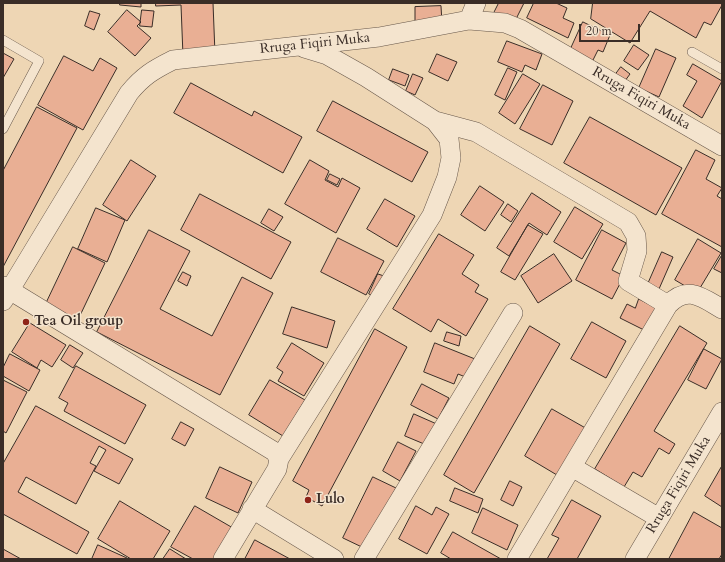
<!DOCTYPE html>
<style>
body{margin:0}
#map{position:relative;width:725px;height:562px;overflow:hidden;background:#eed6b4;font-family:Cardo,serif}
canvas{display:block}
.frame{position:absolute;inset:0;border:4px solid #3a2d27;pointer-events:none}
.scale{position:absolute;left:579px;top:24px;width:61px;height:18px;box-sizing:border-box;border:2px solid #3a2d27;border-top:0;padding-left:5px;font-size:12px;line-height:14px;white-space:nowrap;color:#3a2d27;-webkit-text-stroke:3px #f4e4ce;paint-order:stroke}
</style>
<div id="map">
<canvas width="725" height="562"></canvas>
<div class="frame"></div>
<div class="scale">20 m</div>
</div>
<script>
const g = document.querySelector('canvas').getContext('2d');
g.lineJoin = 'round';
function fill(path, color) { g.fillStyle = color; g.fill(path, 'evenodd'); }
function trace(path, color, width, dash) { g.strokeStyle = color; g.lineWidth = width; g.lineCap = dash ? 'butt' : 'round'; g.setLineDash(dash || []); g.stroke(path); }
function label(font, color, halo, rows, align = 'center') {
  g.font = font + ' Cardo,serif'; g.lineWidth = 3; g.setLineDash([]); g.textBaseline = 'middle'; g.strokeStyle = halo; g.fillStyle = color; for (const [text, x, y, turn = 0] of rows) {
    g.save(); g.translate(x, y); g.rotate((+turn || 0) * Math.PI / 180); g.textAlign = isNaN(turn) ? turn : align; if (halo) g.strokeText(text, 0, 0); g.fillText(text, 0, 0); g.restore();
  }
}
const building = new Path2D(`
 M120,3H141V7L120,5Z
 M156,3H213L215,54L183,56L181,5L156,6Z
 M499,3H524L513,25L493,15Z
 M534,3H556L567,8L563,18L574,23L568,38L527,18Z
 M593,3H722V5L711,25L704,22L696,38L650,11L630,43L591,19Z
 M441,6L442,23L415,24V7Z
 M127,10L141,22L137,26L151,38L135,56L108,32Z
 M142,10L154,11L152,27L140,26Z
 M90,11L100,14L94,30L85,26Z
 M583,22L610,35L603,52L598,50L590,66L568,55Z
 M507,41L542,54L536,70L525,65L522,72L498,62Z
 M634,45L649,55L638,70L624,61Z
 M656,49L676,58L659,97L639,88Z
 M3,53L14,59L3,78Z
 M437,54L457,62L448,81L429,72Z
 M64,56L93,71L100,58L117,68L83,130L38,105Z
 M693,64L722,81L702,118L683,106L697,81L687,75Z
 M621,67L630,74L622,85L613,78Z
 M508,68L517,72L505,100L495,95Z
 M393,69L409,75L405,86L389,80Z
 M413,74L423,78L415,95L406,91Z
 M523,74L540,84L515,124L499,113Z
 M191,83L252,116L254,111L302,137L283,173L174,113Z
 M543,85L573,101L552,145L520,129Z
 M333,101L428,152L412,182L317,131Z
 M37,107L77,128L3,267V171Z
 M590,117L682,168L656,215L564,163Z
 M696,150L715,160L706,179L722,188L717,196L722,199V247L662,214Z
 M131,160L156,176L127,221L103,205Z
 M310,160L329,171L325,180L338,187L342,178L360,188L336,233L285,204Z
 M330,174L340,179L337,185L327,180Z
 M480,186L504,202L485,231L461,215Z
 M532,193L561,212L547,235L529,223L509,256L497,248Z
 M200,194L291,242L271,279L181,230Z
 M385,199L415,216L397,247L367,229Z
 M508,204L518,211L511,222L501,215Z
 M575,207L603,224L582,259L554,242Z
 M96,208L125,220L107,262L78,249Z
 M269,209L283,217L274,231L261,223Z
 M528,225L543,234L515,280L501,272Z
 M149,230L190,251L160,309L212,336L242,277L273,293L220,395L97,332Z
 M602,230L626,243L612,270L624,276L612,299L576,280Z
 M439,234L474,255L462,274L479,285L475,292L488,299L466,336L438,319L431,332L393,309Z
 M338,238L384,261L366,295L321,272Z
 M698,239L721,253L697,293L675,280Z
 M73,247L105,263L76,324L44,308Z
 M662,252L673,257L659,289L648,284Z
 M554,254L572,281L538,303L521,276Z
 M722,255V273L714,269Z
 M183,272L191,276L187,286L178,281Z
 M378,274L387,277L378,298L369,294Z
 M639,299L658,309L646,331L620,318L627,304L635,308Z
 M292,307L335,321L327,348L283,334Z
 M592,322L626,341L606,378L571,359Z
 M30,323L66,345L52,367L41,360L37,368L12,352Z
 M530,326L560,344L474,493L444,475Z
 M680,326L707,343L654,431L675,444L669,454L659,448L642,477L633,472L624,487L595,469Z
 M375,329L407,347L322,506L306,497L309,490L293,481Z
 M447,332L461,336L459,346L444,341Z
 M292,343L324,363L304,396L278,381L283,372L277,368Z
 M435,343L475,359L468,378L458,374L454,384L424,372Z
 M70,345L83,353L73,368L61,360Z
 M704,349L722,359L706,389L688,380Z
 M10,354L40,370L29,391L3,376V368Z
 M76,366L146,405L125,444L64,411L68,403L59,398Z
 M3,380L27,392L6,433L3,431Z
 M270,380L305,400L283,436L249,415Z
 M422,384L449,398L438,419L411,405Z
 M36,406L133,459L119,484L94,471L106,450L99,446L90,463L96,466L76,504L26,477L18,492L89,532L77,554L3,514V464Z
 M552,409L589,430L562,478L525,456Z
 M414,414L439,425L429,446L405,436Z
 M181,422L194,429L185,446L172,439Z
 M398,442L416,451L400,481L383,471Z
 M722,466V507L705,496Z
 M220,467L252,482L238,513L206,498Z
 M373,477L396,488L366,549L343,538Z
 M510,481L522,487L513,506L501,500Z
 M455,488L483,499L478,513L450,501Z
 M572,500L601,516L577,559H547L559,538L552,535Z
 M120,501L170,531L153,559H131L98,539Z
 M195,506L233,528L215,559H193L171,547Z
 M416,506L432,515L436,507L449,514L427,554L399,539Z
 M483,508L518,525L507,550L472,533Z
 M694,512L722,528V554L719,559H669Z
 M453,532L501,559H451L441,553Z
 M255,540L290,559H245Z
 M98,545L127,558V559H92Z
 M3,549L21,559H3Z
 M170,549L186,559H163Z`);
fill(building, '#e9af94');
trace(building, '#3a2d27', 1);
const service = new Path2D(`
 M3,40L39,61L3,129
 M692,52L722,69`);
const minor = new Path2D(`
 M469,20L476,3
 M435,121L476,132L628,222L636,236L637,251L628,281L668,305L517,559
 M3,286L275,452L279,459L277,469L223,559
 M3,301L129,93C143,76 153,70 173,60L379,37L469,20L505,23L520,29L722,146
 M668,305C687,284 703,298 722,309
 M279,459L432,215L447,177L451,158L449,139L435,121L366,77L327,55L304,48
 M572,467L659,518
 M252,509L334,559
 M364,559L513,313
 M635,559L722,412`);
trace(service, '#67574a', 10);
trace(minor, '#67574a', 20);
trace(service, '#f4e4ce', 9);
trace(minor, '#f4e4ce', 19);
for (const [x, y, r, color] of [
 [26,322,4,"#8f2418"],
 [308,500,4,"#8f2418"]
]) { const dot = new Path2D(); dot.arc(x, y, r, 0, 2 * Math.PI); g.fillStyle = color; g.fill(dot); trace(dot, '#f4e4ce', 1.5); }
label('14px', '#3a2d27', '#f4e4ce', [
 ["Rruga Fiqiri Muka",315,44,-6],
 ["Rruga Fiqiri Muka",641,99,30],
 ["Rruga Fiqiri Muka",679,485,-59]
]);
label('bold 14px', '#3a2d27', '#f4e4ce', [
 ["Tea Oil group",34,322],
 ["Lulo",316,500]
], 'left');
</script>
